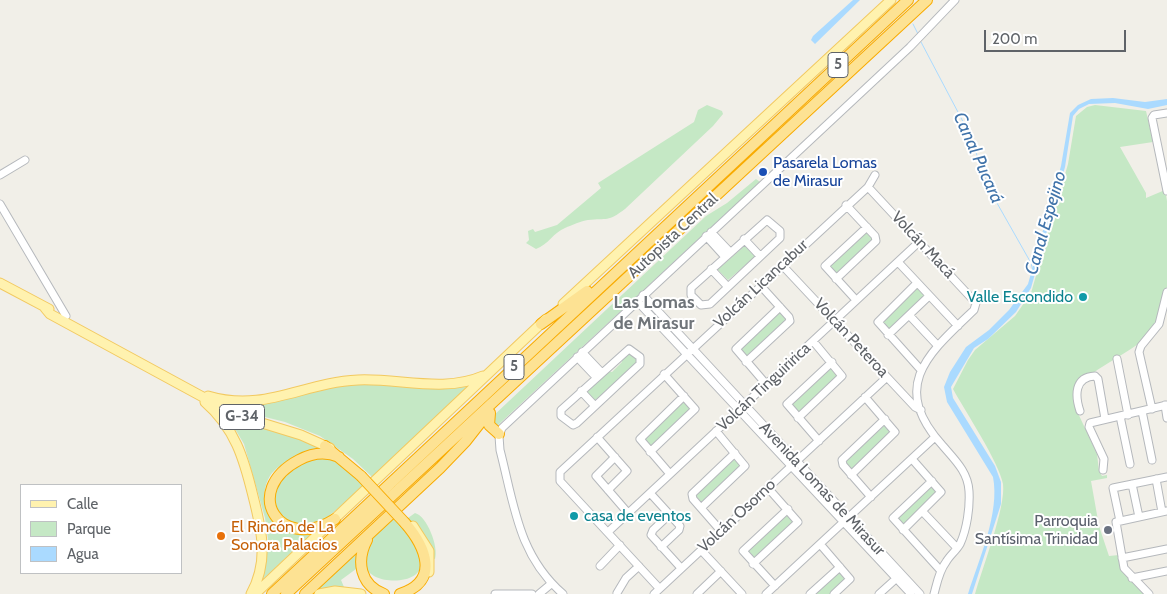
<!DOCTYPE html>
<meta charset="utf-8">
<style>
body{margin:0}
#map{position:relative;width:1167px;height:594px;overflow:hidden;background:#f1efe8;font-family:Cabin,sans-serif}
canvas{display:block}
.legend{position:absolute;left:20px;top:484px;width:162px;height:90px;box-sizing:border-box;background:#fff;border:1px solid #bfc1c3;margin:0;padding:6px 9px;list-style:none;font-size:15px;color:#5f6368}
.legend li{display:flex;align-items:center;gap:10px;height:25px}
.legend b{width:25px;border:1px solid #bfc1c3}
.scale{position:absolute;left:984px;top:30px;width:142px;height:22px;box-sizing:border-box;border:2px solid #5f6368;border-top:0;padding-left:6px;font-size:15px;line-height:18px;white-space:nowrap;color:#5f6368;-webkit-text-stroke:4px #fff;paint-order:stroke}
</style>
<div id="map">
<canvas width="1167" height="594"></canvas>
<ul class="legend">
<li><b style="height:6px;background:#fff2af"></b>Calle</li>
<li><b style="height:14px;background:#c5e8c5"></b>Parque</li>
<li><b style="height:14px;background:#aadaff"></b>Agua</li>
</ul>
<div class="scale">200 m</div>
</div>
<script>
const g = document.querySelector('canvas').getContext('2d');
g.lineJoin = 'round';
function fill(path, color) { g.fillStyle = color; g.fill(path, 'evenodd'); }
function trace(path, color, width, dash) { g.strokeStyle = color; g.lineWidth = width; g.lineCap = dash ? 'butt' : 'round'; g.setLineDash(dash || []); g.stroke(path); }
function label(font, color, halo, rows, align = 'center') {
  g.font = font + ' Cabin,sans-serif'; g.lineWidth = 4; g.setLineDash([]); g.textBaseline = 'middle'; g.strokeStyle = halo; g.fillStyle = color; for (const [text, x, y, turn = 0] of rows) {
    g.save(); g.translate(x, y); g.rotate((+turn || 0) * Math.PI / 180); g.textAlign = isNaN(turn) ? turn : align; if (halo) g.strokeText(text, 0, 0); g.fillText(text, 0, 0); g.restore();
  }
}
fill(new Path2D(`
 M707,105L722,111L723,114L713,126L625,209C608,222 607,218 588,220C581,221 572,225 565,228C554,232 548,245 536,249L526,243L529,240L528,231L533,229L535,232L557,225L601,188L598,183L694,122L698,110Z
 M1095,105L1146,111L1153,142L1120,147L1146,193V198L1165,190L1167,201V287C1158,298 1163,315 1155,327C1137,352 1101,362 1079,385L1077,411L1097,454L1099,471L1102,476L1107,475V478L1091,481L1099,526L1109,556L1119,555L1122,568L1147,594H975C982,569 1006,507 1003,484C999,462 965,411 953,389L968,360L975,350L1015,316L1031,293L1068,164L1076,116L1087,107Z
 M756,179L760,182L498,425L494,424L492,417L706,216L727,203Z
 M866,231L874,240L836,276L826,266Z
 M742,243L756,256L728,280L716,268L721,263L723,265L741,249Z
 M918,286L926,296L889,331L880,322Z
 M780,310L788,320L748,357L739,348Z
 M628,352L638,360V362L593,402L586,391L607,371L612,372L622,362V358Z
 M833,366L841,375L798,414L790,405Z
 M347,382H475L372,477L353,459L320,436L285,422L253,414L227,402Z
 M684,399L692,408L650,447L642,439Z
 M225,412L299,439L321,449C304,454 284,459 272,473C259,490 263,518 281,529C290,535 301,534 312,533L260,582L266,561L268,539L265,518L244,444Z
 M886,424L893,432L850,472L843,463Z
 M322,457L344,463L365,486L324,520L309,526L289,525L274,507C274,501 274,493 276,487C280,470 307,461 322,457Z
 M735,457L743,466L702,503L695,495Z
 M932,484L939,491L903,525L896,518Z
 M415,513C427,516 439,547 435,559L432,558L419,531L408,518Z
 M789,513L796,520L753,560L747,553Z
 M393,517C401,526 410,534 416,544C420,548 420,556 420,562C429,594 311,588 393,517Z
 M356,551V569L341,580L344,587L317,589Z
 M840,569L848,578L831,594H813Z`), '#c5e8c5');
fill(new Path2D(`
 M853,0H860L815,44L811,40L813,36Z
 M1113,98L1145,102L1167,99V105L1148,109L1115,103L1089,104L1079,109L1073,116L1065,167L1031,288L1016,312L988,339L974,348L951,387L953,398L995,466L1001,482V504L972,594H968C979,559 1000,513 993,477L947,402L944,387L950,372L966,347L989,330L1009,310L1028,284L1061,166L1070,113L1078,105L1091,99Z`), '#aadaff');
trace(new Path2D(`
 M913,24L918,34
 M921,42L969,133L989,189L1031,263L1033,271`), '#aadaff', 1);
const minor = new Path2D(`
 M1167,113L1154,115L1152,118L1167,191
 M0,175L25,160
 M868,187L976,303L974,310C929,353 888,386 943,446C955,460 968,472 969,491C970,507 967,529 960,544C956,551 950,555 946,562C939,571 937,583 934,594
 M0,204L66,316
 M767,220L780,231V238L710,304L701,305L691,295V288Z
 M711,232L730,252
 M706,236L725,257
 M744,239L760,256
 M898,262L958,326
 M782,265L915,407L921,410
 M711,269L728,287
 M836,279L876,241L875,236L846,205
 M917,283L878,322L921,370
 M643,295L920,594
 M856,300L825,266L867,227
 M637,301L911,594
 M909,315L938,346
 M888,335L929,296
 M629,349L640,357V364L577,423L573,425L561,416V410Z
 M582,352L601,372
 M577,357L596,377
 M1117,359L1128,415
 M746,362L790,321L789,317L760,285
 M766,384L736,349L780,307
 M581,391L595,406
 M1165,405L1167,418
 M1152,409L1139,352L1141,346L1159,324L1167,292
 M1080,411C1075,396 1074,377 1095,376L1098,379L1105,419
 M1142,411L1152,460
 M1120,416L1130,464
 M798,418L842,376L813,341
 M597,437L627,471L608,490
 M819,441L787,404L832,362
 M650,452L695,409L664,374
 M615,457L596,476L628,513
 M1103,470L1104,459L1089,427L1090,423L1167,405
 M670,474L640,439L684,396
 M851,475L895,432L865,397
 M1156,479L1162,512
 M932,481L893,518L941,571
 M1132,484L1139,517
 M650,493L680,526L679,530L661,547
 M871,497L843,465L842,460L885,419
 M701,508L745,466L716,431
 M922,511L957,548
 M670,514L653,530L651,535L681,568
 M1120,521L1113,488L1167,477
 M903,530L941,492L912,459
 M721,531L693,499L692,494L735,453
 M608,532L920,241
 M820,544L850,579L834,594
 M701,550L742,594
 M1122,558L1167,549
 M753,564L798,522L768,488
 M600,566L620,545
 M1132,578L1167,571
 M775,586L743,551L788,509
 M659,588L560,481V472L868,187L875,175
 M617,593L626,578L639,566
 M495,594H532
 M539,594L551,584
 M563,594C518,555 514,504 500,450L499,436L502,428L910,47L955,0
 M654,594L887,377
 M697,594L721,571
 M766,594L935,437
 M810,594L840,567
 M879,594L899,576
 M1149,594L1124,568L1116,522L1167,511`);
const major = new Path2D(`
 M0,283L49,309
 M563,304L891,0
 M45,308L50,314L236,415L301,435L330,448
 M208,396C265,413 304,382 358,380C399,378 444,393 483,376
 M205,402C235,428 244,459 253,496C262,531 269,561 251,594
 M413,526L429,551V572
 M255,594L546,319
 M319,594L335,591L361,594`);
const highway = new Path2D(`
 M541,324L587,291
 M490,413L489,425L499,434
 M325,446L361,476
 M335,519C280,554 240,491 299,460C312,453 325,451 339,457
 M367,540C356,561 360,585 384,594
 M272,594L908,0
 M286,594L927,0
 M305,594L440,468L466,441L484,418
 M400,594C441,581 425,546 405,523`);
trace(minor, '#b5b8bc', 9);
trace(major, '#f2c960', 11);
trace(highway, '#f9ab00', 12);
trace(minor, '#fff', 7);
trace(major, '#fff2af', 9);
trace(highway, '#fde293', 10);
const highwayBridge = new Path2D(`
 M361,476L405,523`);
trace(highwayBridge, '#f9ab00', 12, []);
trace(highwayBridge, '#fde293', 10);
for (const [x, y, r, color] of [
 [763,172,5,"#1a4fb4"],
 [1083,297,5,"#0f9aa8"],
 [574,516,5,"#0f9aa8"],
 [1108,530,5,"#6b7280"],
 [221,536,5,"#e8710a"]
]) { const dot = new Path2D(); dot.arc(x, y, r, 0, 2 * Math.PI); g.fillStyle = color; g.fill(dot); trace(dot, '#fff', 2); }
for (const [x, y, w] of [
 [838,65,20],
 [514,367,20],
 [242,417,45]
]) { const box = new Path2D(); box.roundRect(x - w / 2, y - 12.5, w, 25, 4); g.fillStyle = '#fff'; g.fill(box); trace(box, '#5f6368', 1); }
label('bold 15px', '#5f6368', null, [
 ["5",838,65],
 ["5",514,367],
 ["G-34",242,417]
]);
label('16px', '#164399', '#fff', [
 ["Pasarela Lomas",773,163],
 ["de Mirasur",773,181]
], 'left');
label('16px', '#5f6368', '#fff', [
 ["Autopista Central",673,236,-43],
 ["Volcán Macá",923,245,47],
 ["Volcán Licancabur",761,284,-43],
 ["Volcán Peteroa",851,338,47],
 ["Volcán Tinguiririca",764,387,-43],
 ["Avenida Lomas de Mirasur",822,489,47],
 ["Volcán Osorno",737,516,-43]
]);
label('16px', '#0d838f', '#fff', [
 ["Valle Escondido",1073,297],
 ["casa de eventos",584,516,"left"]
], 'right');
label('16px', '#5b616d', '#fff', [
 ["Parroquia",1098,521],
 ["Santísima Trinidad",1098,539]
], 'right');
label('16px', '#c56008', '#fff', [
 ["El Rincón de La",231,527],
 ["Sonora Palacios",231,545]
], 'left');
label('italic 18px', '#4174aa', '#fff', [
 ["Canal Pucará",978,158,66],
 ["Canal Espejino",1046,223,-74]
]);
label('bold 18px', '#70757a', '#fff', [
 ["Las Lomas",654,303],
 ["de Mirasur",654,324]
]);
</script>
